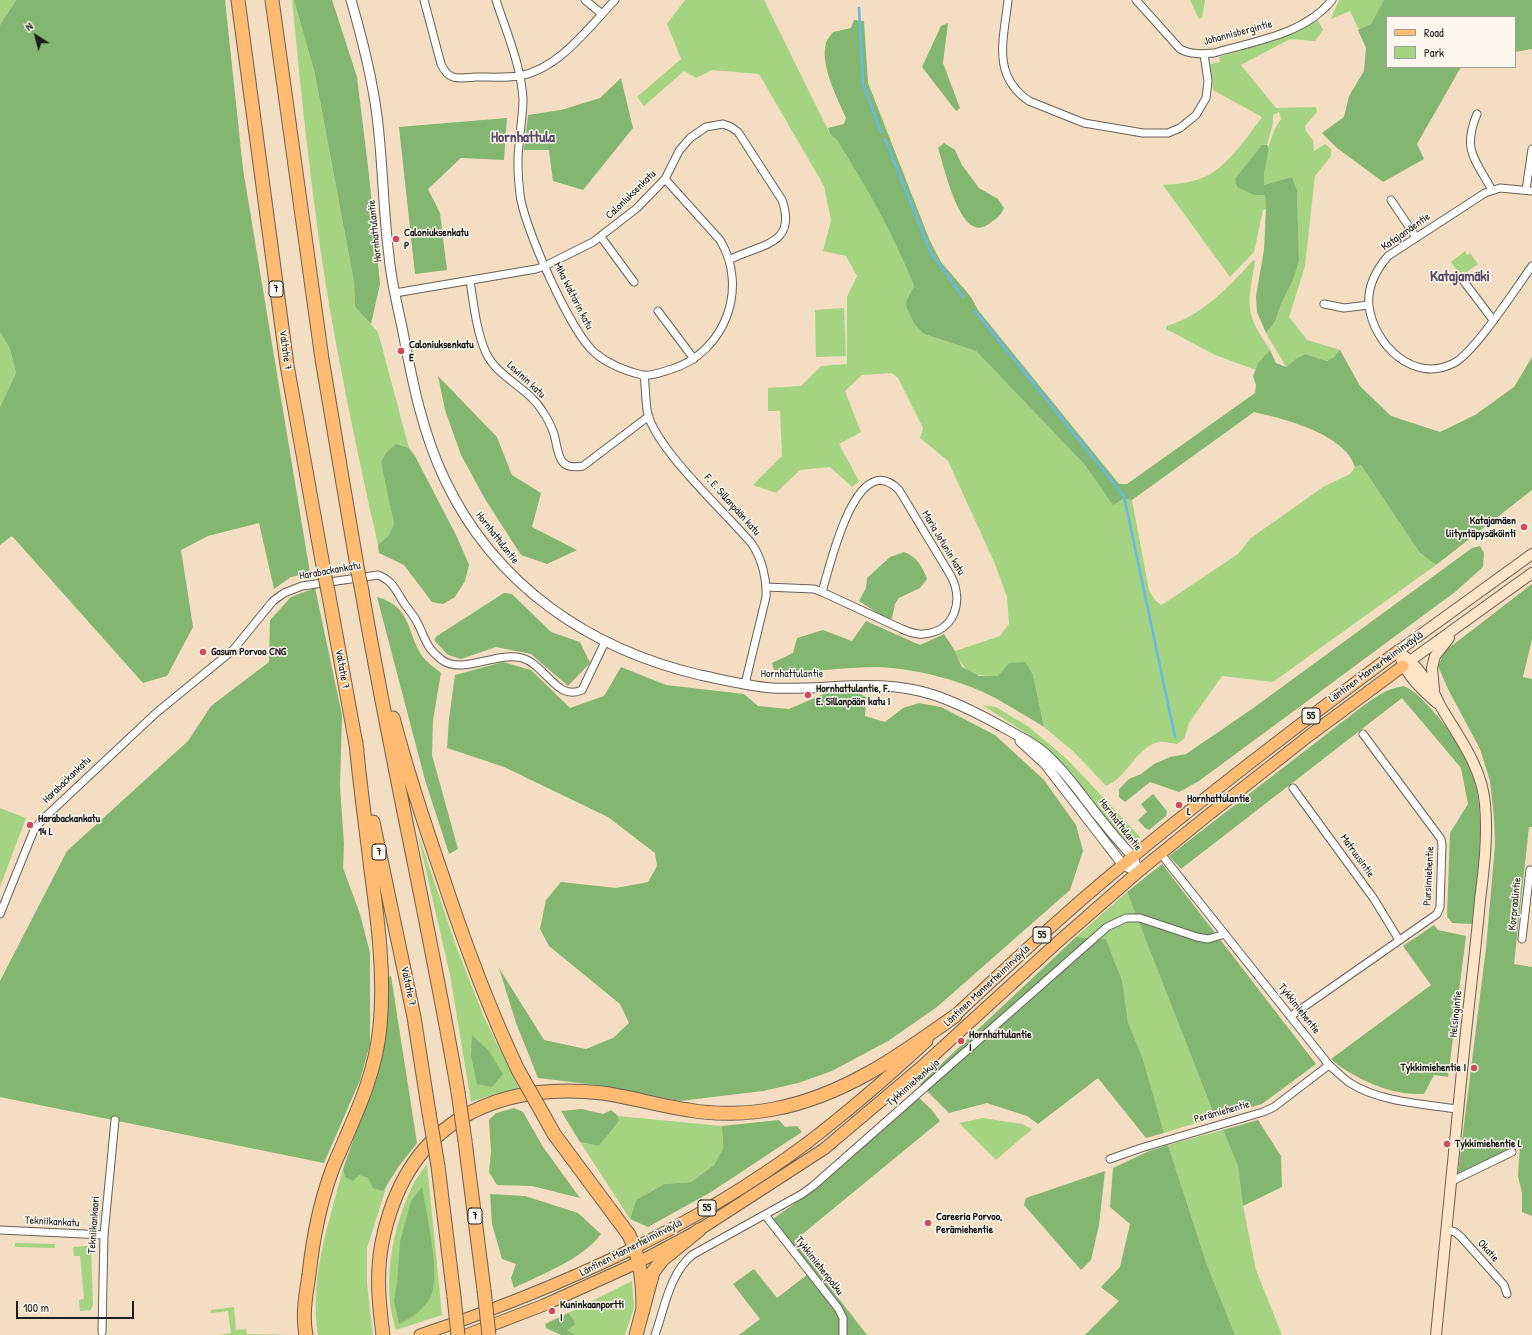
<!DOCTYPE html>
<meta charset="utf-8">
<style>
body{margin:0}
#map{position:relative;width:1532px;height:1335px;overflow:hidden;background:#f3dec1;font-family:"Patrick Hand",sans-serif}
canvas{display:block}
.legend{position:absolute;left:1386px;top:16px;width:130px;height:52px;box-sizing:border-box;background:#fbf7ec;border:1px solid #a29f99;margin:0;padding:5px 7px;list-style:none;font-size:12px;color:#1c1c1c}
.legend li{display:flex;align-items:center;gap:8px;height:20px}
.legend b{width:20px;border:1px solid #a29f99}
.north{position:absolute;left:16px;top:16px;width:40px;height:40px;-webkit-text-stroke:3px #fbf7ec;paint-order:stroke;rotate:324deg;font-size:11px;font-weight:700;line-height:16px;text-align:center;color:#1c1c1c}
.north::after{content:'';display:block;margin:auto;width:14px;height:18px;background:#1c1c1c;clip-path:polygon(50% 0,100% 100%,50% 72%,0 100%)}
.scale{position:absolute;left:16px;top:1301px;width:118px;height:18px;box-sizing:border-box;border:2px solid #1c1c1c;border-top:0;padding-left:5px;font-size:12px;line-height:14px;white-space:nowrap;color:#1c1c1c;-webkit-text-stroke:3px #fbf7ec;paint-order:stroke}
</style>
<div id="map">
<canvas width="1532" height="1335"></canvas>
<ul class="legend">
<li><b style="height:5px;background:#ffbb71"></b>Road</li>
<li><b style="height:11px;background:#a4d482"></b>Park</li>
</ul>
<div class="north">N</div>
<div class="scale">100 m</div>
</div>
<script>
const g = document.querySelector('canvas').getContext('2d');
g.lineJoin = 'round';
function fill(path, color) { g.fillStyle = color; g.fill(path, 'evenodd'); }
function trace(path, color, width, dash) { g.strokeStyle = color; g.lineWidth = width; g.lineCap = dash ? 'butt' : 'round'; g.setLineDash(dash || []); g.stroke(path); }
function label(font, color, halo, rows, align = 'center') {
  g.font = font + ' "Patrick Hand",sans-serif'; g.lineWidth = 3; g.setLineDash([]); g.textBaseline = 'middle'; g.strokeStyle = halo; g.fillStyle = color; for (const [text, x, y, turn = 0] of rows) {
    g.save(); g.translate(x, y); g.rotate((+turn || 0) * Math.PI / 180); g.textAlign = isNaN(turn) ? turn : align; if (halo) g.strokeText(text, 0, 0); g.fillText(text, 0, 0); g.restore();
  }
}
fill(new Path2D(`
 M0,0H16L0,25Z
 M292,0H294L315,74L354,282L355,307L378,332L409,448L396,444L390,504L394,524L388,536L378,545C360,465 343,385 329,304C312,203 302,101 292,0Z
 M685,0H764L830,134L837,139L870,192L898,246L914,286L907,299L924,334L976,351L1084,464L1113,504L1123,499L1132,500L1149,590L1155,600L1161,605L1168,601L1238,554L1251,538L1323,487L1350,474L1355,467L1361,465L1420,553L1436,565L1273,682L1222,676L1189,723L1184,739L1177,744C1172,744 1164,741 1159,742C1136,747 1127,778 1106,786L1074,752L1044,727L1033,675L1009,664L998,676C973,676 966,675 955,651L1000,636L1009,624L1007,597L995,564L948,461L920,438L923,428L898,378L892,373L862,375L845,391L861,432L839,444L859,481L852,487L830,467L800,470L776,493L753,485L782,456L780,411H768V388L801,386L821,366L847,364V297L857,276L846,256L823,251L831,220L824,186L759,74L712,70L696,78L684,71L644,106L637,97L681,59L667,24Z
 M1190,0H1205L1202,18L1199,19Z
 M1339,0H1384L1371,24L1359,30L1350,11L1331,19Z
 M1318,20L1323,30L1315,41L1290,39L1241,65L1276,108L1316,107L1317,112L1305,126L1306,131L1313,140L1314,151L1325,144L1331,149V156L1315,176L1305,266L1289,317L1307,340L1340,350L1334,357L1327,361L1305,354L1297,358L1286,367L1266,333L1275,322L1281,304L1293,280L1299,261L1297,190L1292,177L1264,185C1263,164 1269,136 1281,119L1279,112L1273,115V123L1267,145H1262L1254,195H1265L1266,209L1263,210L1254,252L1230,277L1163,185C1176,184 1190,183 1202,178C1226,169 1247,137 1262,117L1213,90L1210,64L1220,62L1219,57L1279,39Z
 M1465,251L1467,255L1470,253L1478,264L1461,276L1451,262Z
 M1253,260L1255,261C1253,277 1247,298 1251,314C1254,327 1263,339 1270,350L1260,362L1256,370L1215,355L1166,329L1167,326C1203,315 1229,287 1253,260Z
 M844,308L846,356L816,357L815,310Z
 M0,332L10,349L16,373L0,407Z
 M982,705L996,707L1029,727L1068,760L1140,837C1134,843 1130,844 1122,839L1064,765L1026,733Z
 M0,808L26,818L0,887Z
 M417,831L456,946L484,1017L519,1089L492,1095L471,1102L450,975Z
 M1127,892L1215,1117L1164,1133L1143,1059L1128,1022L1122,980L1106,939L1076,937Z
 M618,1116L722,1126L723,1148L714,1165L691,1182L664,1184L636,1200L630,1219L580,1142L599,1146L619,1121Z
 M983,1118L1022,1124L1032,1129L996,1160L959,1123Z
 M1223,1130L1238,1166L1243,1206L1256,1270L1282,1335H1235L1207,1265L1168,1145Z
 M427,1164L442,1315L396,1330C381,1285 392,1229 412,1187C415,1179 422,1171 427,1164Z
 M343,1169L387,1185L367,1248V1283L373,1335H318C309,1279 329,1222 343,1169Z
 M15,1243L55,1244V1248L15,1247Z
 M87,1246L91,1248L93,1304L91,1310L80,1311L79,1300L84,1299L80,1256H74L73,1247Z
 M632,1281L634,1307L625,1335H575L566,1330L575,1325L574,1320L568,1313Z
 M234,1307L236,1330L246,1329L247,1334L289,1335H219L231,1333L228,1311L211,1313V1310Z`), '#a4d482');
fill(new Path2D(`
 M16,0H225L243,169L310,573L291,577L274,589L259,523L208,536L181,550L193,627L167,676L143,683L12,536L0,545V407L16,373L10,349L0,332V25Z
 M294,0H332L357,77L368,166L380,284L371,324L355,307L354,282L315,74Z
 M1384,0H1532V49L1515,52V17H1387V67H1461L1417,144L1424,159L1383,182L1337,148L1322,133L1344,117L1349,96L1364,71L1366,48L1358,30L1371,24Z
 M854,20L864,21L868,83L930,241L941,262L971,297L978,310L1119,484H1127L1255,393L1256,385L1253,376L1259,362L1270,350L1276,363L1286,367L1297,358L1305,354L1327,361L1334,357L1340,350L1360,386L1391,416L1440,432L1475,415L1514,387L1532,357V490L1436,565L1420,553L1361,465L1355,467C1345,434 1285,419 1254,412L1132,500L1123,499L1113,505L1084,464L976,351L924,334L914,323L906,306L907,299L914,286C893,232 867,188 837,140L830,134L828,128L844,124L846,118C837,97 820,66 826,43C827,39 831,35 833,32L851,28Z
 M948,23L943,63L960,108L956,111L922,67L941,26Z
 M621,78L633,128L583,190L553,181L549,150H524L528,115L561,110L600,98Z
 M507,118L504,160L461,158L428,189L440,213L447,270L415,274L399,127Z
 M944,143L955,150L962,165L979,188L998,199L1004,208C1001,216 995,220 987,225C960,243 944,165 938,148Z
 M1262,145H1267L1269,148L1264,173V185L1292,177L1297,190L1299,261L1293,280L1281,304L1275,322L1266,333L1257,312L1256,296L1264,250L1266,209L1265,195H1254L1237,187L1235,179Z
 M438,376L497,437L512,475L541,493L532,527L577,550L547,564L521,555L485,499L461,455L445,410Z
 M396,444L409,448L415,456L457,537L469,565L465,581L455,597L443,604L432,602L404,565L379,553L378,545L388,536L394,524L381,462L387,452Z
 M1480,546L1484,553L1483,567L1455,592L1199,781L1179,792L1150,782L1125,802L1119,797V789L1129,779L1141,774L1154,764L1170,757L1186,754L1252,709L1472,548Z
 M904,552C917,557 922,566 927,579L920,588L899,598L895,604L892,618L888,620L859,601L866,588L867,578L890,557Z
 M1532,584V639L1523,677L1532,679V827H1529L1514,964L1532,967V1216L1522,1212V1193L1518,1176L1520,1144L1458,1173L1486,948L1495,846L1494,817L1490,781L1480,749L1448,689L1438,666L1445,651Z
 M315,588L342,715L340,786L344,844L343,868L360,914L370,953V1044L360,1080L324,1163L0,1097V981L67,851L188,741L211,706L269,662L270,620L291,597Z
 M504,593L512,594L551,632L580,642L590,663L568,686L531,654L496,647L461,659L448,655L434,640L437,636Z
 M377,597C412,607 406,631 422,656C427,662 435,668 441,673L433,720L432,755L458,849L449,854L425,780Z
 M866,621L920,645L944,634L955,651L962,667L979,676H998L1009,663L1025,662L1033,675L1044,727C1029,718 1013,708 997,699C965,681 914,668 877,667C843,667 808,674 774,670L772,663L793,653L797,638L823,630L852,641Z
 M503,662L531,670L570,708L604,696L621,667L666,685L744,694L758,706L789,709L826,693L857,692L866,697L865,716L885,722L903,708L919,703L941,707L995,735L1044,780L1076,825L1083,851L1070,890L937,1007L888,1041L832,1071L798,1083L763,1091L680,1101L597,1085L538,1078L516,1023L499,968L544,1040L586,1049L613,1038L629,1023L620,1004L549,946L540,929L546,900L561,882L616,888L648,882L657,866L655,853L608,817L504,767L447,748L449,719L455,675Z
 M1404,686C1419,693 1428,706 1439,718C1457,740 1474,768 1478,797C1484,838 1476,883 1472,924L1452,923L1447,916L1450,833L1468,804L1461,768L1402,698L1181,869L1169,856L1359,709C1373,699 1386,688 1404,686Z
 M1153,794L1167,811L1166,816L1149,830L1145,828L1138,820L1147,812L1141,804Z
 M1162,864L1316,1064L1262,1104L1215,1117L1127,892Z
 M1434,925L1438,930L1466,936L1448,1077L1434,1075L1424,1094C1416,1094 1407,1094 1399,1092C1378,1089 1346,1073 1331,1059L1431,985L1403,946Z
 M1076,937L1106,939L1122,980L1128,1022L1143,1059L1164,1133L1146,1138L1098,1078L1038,1124L1027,1116L987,1103L949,1113L920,1084Z
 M391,976L417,1143L399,1166L383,1191L373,1188L368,1178L359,1175L353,1181L345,1177L343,1169L374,1082L387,977Z
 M472,1035L489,1051L503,1074L492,1087L477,1084L471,1056Z
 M918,1097L931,1109L940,1121L794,1241L867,1335H846L842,1309L773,1219L809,1193Z
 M514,1108L523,1112L543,1147L580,1198L532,1186L497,1185L489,1172L491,1152L489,1120L496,1113Z
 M582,1109L603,1114L611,1110L618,1116L619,1121L599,1146L580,1142L561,1111Z
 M779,1120L785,1127L797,1126L802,1132L711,1192L648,1227L630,1219L636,1200L664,1184L691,1182L714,1165L723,1148L722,1126Z
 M1258,1120L1281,1156L1282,1187L1243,1206L1238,1166L1223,1130Z
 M1168,1145L1207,1265L1235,1335H1085L1119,1301L1101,1287L1120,1267L1130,1224L1110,1207L1113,1168L1149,1151Z
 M1105,1171L1099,1225L1091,1260L1081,1270L1024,1205L1026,1198Z
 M422,1187C426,1213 442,1277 430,1298C423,1310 411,1318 399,1324L394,1301L397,1284L400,1242L411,1201Z
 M490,1194L525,1196L578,1213L601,1234C583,1259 542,1274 514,1288L511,1278L516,1264L502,1259L492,1224Z
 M754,1269L777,1298L808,1274L840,1318V1335H739L760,1319L733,1284Z
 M568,1313L574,1320L575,1325L567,1330L575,1335H561L546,1328L545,1324Z`), '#83b670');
trace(new Path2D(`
 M859,8L863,84L881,132
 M885,139L931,253L963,297
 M975,311L1124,496L1175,737`), '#68bae4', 2.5);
const minor = new Path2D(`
 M424,0L441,64C449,82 459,78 476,77C490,77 505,78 519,76C559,69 589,27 615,0
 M496,0C506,31 521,65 523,99C523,114 520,130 519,145C517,161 518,178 520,194C523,225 571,333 595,353C607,363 626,371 642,375C651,377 664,371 672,369C725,352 749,288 720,240L665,179
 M585,0L602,14
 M1008,0C1004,39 991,75 1029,101L1084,123L1143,133H1168L1180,128L1196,115L1206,98L1208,81L1204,54
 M1136,0L1180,49C1191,55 1202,54 1214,53C1254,41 1304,35 1332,0
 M1477,114C1462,150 1475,159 1492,190
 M1526,190L1532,149
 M1532,191L1500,188L1485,193L1388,256C1376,270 1367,287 1369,306C1374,345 1414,384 1454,363C1475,352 1516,288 1532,266
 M1391,200L1416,237
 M601,237L634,282
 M1462,279L1493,320
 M470,281C474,305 476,330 486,353C498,378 529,388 543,412C548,419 551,426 554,434C559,453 557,471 583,466L649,416
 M395,293L536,269L545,266L593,242L637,208L665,179L679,151L690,138L706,127L723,124L731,127L738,132L782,200C798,246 759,244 729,260
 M1324,304L1344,308L1369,305
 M658,311L694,359
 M644,375C646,388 645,402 648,415C659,452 725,512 752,544C762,559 767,579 766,597L745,684
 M766,587L814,589L822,592L902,629C909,632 916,635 923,634C955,632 964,601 951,576L899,490C856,446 830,566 822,592
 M1293,788L1374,899L1399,940
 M1165,859L1329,1065C1336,1071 1343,1078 1350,1083C1380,1102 1423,1104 1457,1109
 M0,914L34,830L42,820L156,713L233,650L273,601L284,593L302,586L378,575C391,580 395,588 402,600C406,607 412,613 416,620C426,638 424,646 442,660C463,675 497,651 522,658C545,664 557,702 582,690L605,642
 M1522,939L1530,870H1532
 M1291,1016L1437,914L1440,907L1442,845L1441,839L1363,734
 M1110,1159L1141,1148L1263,1112L1274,1107L1329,1065
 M1452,1181L1512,1152
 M765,1215L838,1308L843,1318V1335
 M1446,1229L1455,1232L1461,1237L1504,1285L1507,1294
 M0,1230L104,1235
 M102,1332L104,1235L115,1120
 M655,1335C665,1307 669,1275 692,1255L802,1194L813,1186L1107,927L1126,918H1140L1197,937L1208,939L1225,934`);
const tertiary = new Path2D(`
 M351,0C362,38 372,77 377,116C383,163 383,209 389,256C391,280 397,304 402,327C412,380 422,432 445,480C495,585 589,649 700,675C724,680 748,686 772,688C829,691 879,676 937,696C962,705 985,717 1008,730C1022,738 1036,744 1047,755C1067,773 1082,796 1098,816C1109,830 1121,844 1133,857L1138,872
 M1020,741L1045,764L1123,865L1138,872`);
const secondary = new Path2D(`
 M1398,651C1414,662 1424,675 1433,691C1436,696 1438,702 1441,707C1459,738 1482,767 1485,804C1488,836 1484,869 1480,900C1477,935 1473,969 1469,1004C1457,1114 1447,1224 1436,1335
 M1398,651L1532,554
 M1401,659C1408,677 1423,691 1437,703
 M1407,663L1532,573
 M1434,690L1432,668L1435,656L1449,638`);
const primary = new Path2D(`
 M948,1022C1006,968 1063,914 1124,864C1213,790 1305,720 1398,651
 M420,1335C556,1289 691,1230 807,1143C849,1111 888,1077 927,1041
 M466,1335L544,1305L639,1262L699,1230L824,1149L921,1067L1059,941L1138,872L1207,816L1310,735L1403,666`);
const motorway = new Path2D(`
 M238,0L287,365L325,577
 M272,0L322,359L358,572
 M361,586C390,756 429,923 458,1092
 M328,591L357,750
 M393,718C407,771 424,823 442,875C464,942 488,1007 518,1070
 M373,822L414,1017L429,1113
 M544,1116L554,1134L629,1235C641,1260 643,1283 643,1311
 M465,1141L484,1290
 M438,1166L454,1297
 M306,1335C302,1315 306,1294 309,1275C313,1237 320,1201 334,1165C353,1120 375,1078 380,1027C385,975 378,922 371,870C366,828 360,785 356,743
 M383,1335C379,1305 376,1273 382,1243C405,1126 490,1081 602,1093C631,1097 660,1106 689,1110C716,1115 748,1114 774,1109C843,1096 899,1056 955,1016
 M636,1335L653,1272L662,1260L699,1230`);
trace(minor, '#676056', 9);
trace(tertiary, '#676056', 11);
trace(secondary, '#676056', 12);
trace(primary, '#676056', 13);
trace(motorway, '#676056', 15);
trace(minor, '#fff', 7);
trace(tertiary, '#fff', 9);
trace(secondary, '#ffe4c6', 10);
trace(primary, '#ffbb71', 11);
trace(motorway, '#ffbb71', 13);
const motorwayBridge = new Path2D(`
 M358,572L361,586
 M325,577L328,591
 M518,1070L544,1116
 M458,1092L465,1141
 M429,1113L438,1166
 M484,1290L489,1335
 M454,1297L458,1335`);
trace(motorwayBridge, '#676056', 15, []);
trace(motorwayBridge, '#ffbb71', 13);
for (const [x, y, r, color] of [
 [396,239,4,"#d1495b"],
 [401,351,4,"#d1495b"],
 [1524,527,4,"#d1495b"],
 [203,652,4,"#d1495b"],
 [808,695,4,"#d1495b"],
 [1179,805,4,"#d1495b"],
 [30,825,4,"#d1495b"],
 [961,1041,4,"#d1495b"],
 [1474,1068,4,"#d1495b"],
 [1447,1144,4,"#d1495b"],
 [928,1223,4,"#d1495b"],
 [552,1311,4,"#d1495b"]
]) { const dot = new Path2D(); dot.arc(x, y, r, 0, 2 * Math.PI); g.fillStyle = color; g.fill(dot); trace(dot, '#fbf7ec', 1.5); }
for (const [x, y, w] of [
 [276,289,14],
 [1311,716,18],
 [379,852,14],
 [1042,935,18],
 [707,1208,18],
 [475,1216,14]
]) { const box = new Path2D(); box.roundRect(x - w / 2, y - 8, w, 16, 3); g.fillStyle = '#fbf7ec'; g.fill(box); trace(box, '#1c1c1c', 1); }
label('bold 10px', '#1c1c1c', null, [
 ["7",276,289],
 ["55",1311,716],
 ["7",379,852],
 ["55",1042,935],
 ["55",707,1208],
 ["7",475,1216]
]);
label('11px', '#1c1c1c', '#fbf7ec', [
 ["Johannisbergintie",1238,33,-15],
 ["Caloniuksenkatu",631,195,-44],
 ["Hornhattulantie",375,231,-96],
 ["Katajamäentie",1406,232,-35],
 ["Mika Waltarin katu",573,296,63],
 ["Valtatie 7",285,350,82],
 ["Lewinin katu",526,380,43],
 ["F. E. Sillanpään katu",732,505,48],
 ["Hornhattulantie",497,538,52],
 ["Maria Jotunin katu",943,543,59],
 ["Harabackankatu",330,571,-10],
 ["Läntinen Mannerheiminväylä",1376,667,-36],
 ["Valtatie 7",342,669,80],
 ["Hornhattulantie",792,674],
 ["Harabackankatu",67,780,-44],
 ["Hornhattulantie",1120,825,52],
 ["Matruusintie",1357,856,54],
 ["Pursimiehentie",1429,876,-87],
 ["Korpraalintie",1515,904,-84],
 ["Valtatie 7",408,986,78],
 ["Läntinen Mannerheiminväylä",987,986,-43],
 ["Tykkimiehentie",1299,1009,52],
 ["Helsingintie",1456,1014,-84],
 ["Tykkimiehenkuja",913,1083,-41],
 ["Perämiehentie",1222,1112,-16],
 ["Tekniikankatu",52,1222,3],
 ["Tekniikankaari",94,1225,-86],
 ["Läntinen Mannerheiminväylä",631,1248,-27],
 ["Okatie",1488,1251,48],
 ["Tykkimiehenpolku",819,1266,52]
]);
label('bold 11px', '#1c1c1c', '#fbf7ec', [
 ["Caloniuksenkatu",404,233],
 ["P",404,246],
 ["Caloniuksenkatu",409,345],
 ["E",409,358],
 ["Katajamäen",1516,521,"right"],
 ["liityntäpysäköinti",1516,534,"right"],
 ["Gasum Porvoo CNG",211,652],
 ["Hornhattulantie, F.",816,689],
 ["E. Sillanpään katu I",816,702],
 ["Hornhattulantie",1187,799],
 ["L",1187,812],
 ["Harabackankatu",38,819],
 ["14 L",38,832],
 ["Hornhattulantie",969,1035],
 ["I",969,1048],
 ["Tykkimiehentie I",1466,1068,"right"],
 ["Tykkimiehentie L",1455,1144],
 ["Careeria Porvoo,",936,1217],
 ["Perämiehentie",936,1230],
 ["Kuninkaanportti",560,1305],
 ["I",560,1318]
], 'left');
label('bold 15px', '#594b65', '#fbf7ec', [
 ["Hornhattula",523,138],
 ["Katajamäki",1460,277]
]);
</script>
